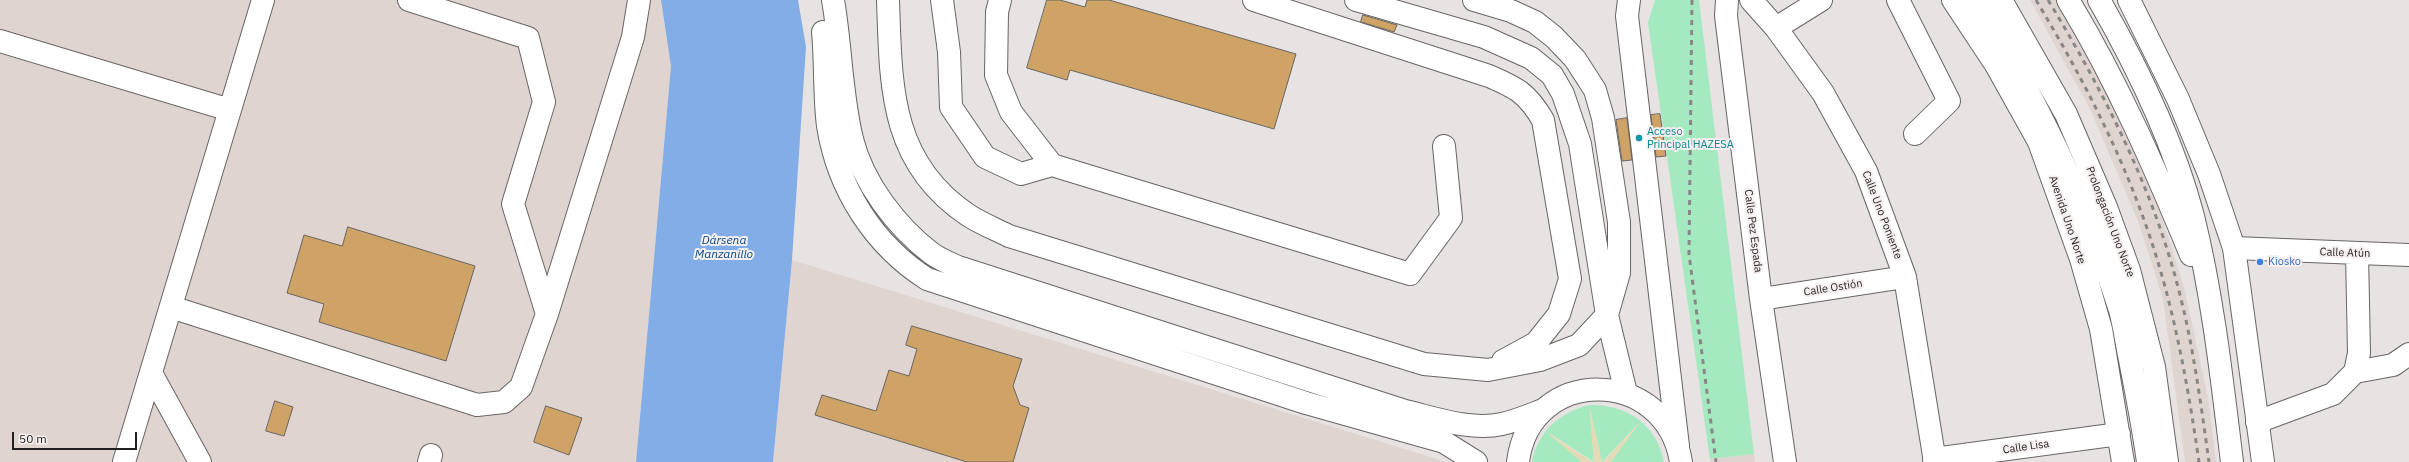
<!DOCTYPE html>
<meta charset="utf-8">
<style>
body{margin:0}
#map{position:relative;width:2409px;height:462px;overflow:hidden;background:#e7e3e2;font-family:"IBM Plex Sans",sans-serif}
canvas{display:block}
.scale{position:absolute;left:12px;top:432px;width:125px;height:18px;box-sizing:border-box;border:2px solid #211f1f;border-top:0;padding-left:5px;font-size:12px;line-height:14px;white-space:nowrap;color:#211f1f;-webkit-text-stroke:3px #f5f0ef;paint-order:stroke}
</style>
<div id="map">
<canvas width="2409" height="462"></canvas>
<div class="scale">50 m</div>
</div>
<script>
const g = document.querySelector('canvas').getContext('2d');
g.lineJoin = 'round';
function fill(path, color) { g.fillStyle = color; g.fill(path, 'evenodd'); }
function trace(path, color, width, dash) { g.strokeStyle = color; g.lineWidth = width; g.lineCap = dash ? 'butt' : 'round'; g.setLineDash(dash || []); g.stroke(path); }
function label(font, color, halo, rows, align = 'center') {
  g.font = font + ' "IBM Plex Sans",sans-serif'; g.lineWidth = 4; g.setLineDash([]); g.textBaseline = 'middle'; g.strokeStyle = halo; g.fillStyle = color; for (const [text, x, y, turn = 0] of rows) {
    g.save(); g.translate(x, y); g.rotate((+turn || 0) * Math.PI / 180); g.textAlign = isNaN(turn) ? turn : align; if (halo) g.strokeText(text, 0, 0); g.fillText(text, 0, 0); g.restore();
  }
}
fill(new Path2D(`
 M0,0H661L671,66L636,462H0Z
 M2030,0H2056L2112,101L2161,214L2185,291L2209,403L2216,462H2185L2163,299L2138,221L2090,109Z
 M792,260L1437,459L1444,462H773Z
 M1754,454L1755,462H1710V459Z`), '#e0d4d0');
fill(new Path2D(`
 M1655,0H1699L1754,454L1710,459L1648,23Z
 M1589,405C1626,404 1657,424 1664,462H1611L1638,424L1602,462L1590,410L1594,462L1549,433L1582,462H1532C1538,431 1559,413 1589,405Z`), '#a4e9bf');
fill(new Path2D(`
 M1589,405L1602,462H1594Z
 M1641,421L1611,462H1603Z
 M1545,431L1593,462H1582Z`), '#e4dbb6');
fill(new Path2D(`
 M661,0H798L806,47L792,260L773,462H636L671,66Z`), '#82ade6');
const building = new Path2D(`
 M1047,0H1060L1085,7L1087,0H1109L1296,54L1274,129L1070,70L1067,80L1027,68Z
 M1363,15L1397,25L1394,32L1361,22Z
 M1660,114L1666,156L1656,157L1651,115Z
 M1627,118L1632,160L1622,161L1616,120Z
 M348,227L475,266L446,361L319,322L324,304L287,293L304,235L342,246Z
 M912,326L1022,359L1013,386L1020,405L1029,408L1013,462H967L815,415L822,395L876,411L889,370L909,376L917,349L906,345Z
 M275,401L293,407L284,436L266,431Z
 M546,406L582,418L569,455L534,442Z`);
fill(building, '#cfa365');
trace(building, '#676562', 1);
const minor = new Path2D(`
 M409,0L528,38L544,102L513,204L547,314
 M833,0C841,46 841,94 852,139C863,183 896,226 931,253C939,259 949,263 958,267L1405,411C1435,418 1471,431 1502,424C1516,421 1530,415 1543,410
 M888,0C891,85 889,162 968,215C980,223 995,229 1009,236L1424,364L1488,370L1540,360L1579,345L1607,315L1619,273V222L1603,118L1595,90L1575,59L1554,37L1535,22L1511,11L1474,0
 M942,0L949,52L951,107L985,157L1021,174L1052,165L1410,274L1451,218L1444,146
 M1000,0L997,12L996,75L1011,112L1052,165
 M1254,0L1489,76C1517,88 1527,93 1543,120L1570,279L1559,314L1536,343L1503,361
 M1356,0L1484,37L1531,58L1552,75L1563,94L1580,144L1607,315L1626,393
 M1629,0L1627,16L1678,446
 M1727,0L1726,16L1761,299L1785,462
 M1751,0L1776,28L1823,93L1866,171L1905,277L1935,462
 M1898,0L1949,101L1915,134
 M1953,0L1996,65L2039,142L2081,259L2101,329L2123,462
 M1977,0C2036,101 2085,198 2120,310C2124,325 2126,340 2129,355C2136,390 2143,426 2148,462
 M2001,0L2066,114L2106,207L2129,270L2154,367L2167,462
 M1776,28L1821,0
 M823,32C826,63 824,95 828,126C838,189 874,245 927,279L1306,403L1444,442L1476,462
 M0,41L230,110
 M2234,248L2409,255
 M1761,299L1905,277
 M171,307L477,405L504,402L521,387L547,314L633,37L639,0
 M2355,372L2393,365L2409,354
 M151,373L200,462
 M2257,422L2333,394L2355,372L2359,353L2357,253
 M1934,459L2119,434
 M124,462L263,0
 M429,462L431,455
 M1518,462C1530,365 1666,366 1681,462`);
const major = new Path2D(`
 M2068,0C2117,81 2155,168 2191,255
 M2099,0C2138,68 2173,140 2193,216C2213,297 2222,380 2232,462
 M2129,0L2178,99L2209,174L2234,248L2263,462`);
trace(minor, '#696564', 24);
trace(major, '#696564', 24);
trace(minor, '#fff', 22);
trace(major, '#fff', 22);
trace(new Path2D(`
 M1692,0L1689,254L1716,462
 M2036,0C2078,70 2115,140 2143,217C2172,296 2187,379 2199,462
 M2048,0C2104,92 2154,190 2180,295C2194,350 2201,406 2209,462`), '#898686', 3, [5, 5]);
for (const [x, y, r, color] of [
 [1639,138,4,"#0f9aa8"],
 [2260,262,4,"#3f7fe0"]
]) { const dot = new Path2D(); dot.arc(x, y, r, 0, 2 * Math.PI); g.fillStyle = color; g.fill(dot); trace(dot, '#f5f0ef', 1.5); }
label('11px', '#0d838f', '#f5f0ef', [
 ["Acceso",1647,132],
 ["Principal HAZESA",1647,145]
], 'left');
label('11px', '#211f1f', '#f5f0ef', [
 ["Calle Uno Poniente",1882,215,69],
 ["Avenida Uno Norte",2067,220,71],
 ["Prolongación Uno Norte",2110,222,69],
 ["Calle Pez Espada",1753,231,83],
 ["Calle Atún",2345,253,2],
 ["Calle Ostión",1833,288,-9],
 ["Calle Lisa",2026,447,-8]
]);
label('11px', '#366cbe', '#f5f0ef', [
 ["Kiosko",2268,262]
], 'left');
label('italic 12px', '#084587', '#f5f0ef', [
 ["Dársena",724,241],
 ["Manzanillo",724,255]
]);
</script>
